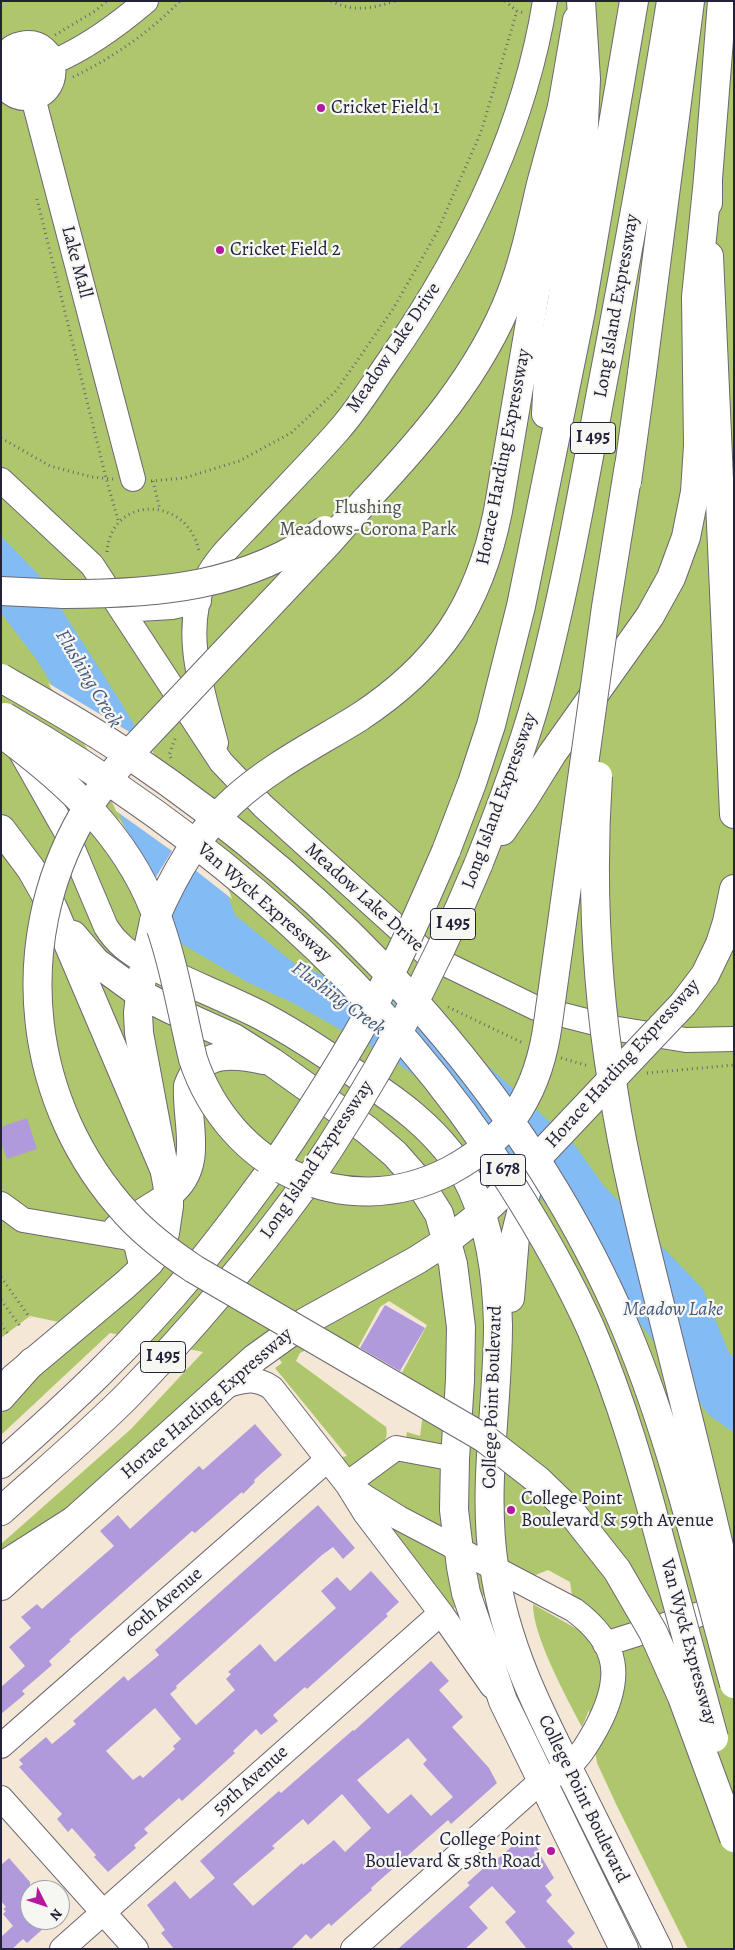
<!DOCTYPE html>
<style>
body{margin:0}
#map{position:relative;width:735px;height:1950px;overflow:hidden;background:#f5e7d6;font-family:Alegreya,serif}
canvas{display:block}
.frame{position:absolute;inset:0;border:2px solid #22223b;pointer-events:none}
.north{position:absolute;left:20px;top:1880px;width:50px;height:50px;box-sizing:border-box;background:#f6f6f2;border:1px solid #a1a1a9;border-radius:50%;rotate:131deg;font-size:14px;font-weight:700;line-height:20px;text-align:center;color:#22223b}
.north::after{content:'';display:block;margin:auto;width:18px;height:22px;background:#b5179e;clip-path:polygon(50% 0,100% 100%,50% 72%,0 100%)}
</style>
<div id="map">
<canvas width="735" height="1950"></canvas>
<div class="frame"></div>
<div class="north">N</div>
</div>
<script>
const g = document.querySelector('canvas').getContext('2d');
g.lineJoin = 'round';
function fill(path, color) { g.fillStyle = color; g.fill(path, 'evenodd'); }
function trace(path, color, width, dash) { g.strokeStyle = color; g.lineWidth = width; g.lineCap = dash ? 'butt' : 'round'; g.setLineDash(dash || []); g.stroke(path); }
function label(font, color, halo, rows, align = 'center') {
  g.font = font + ' Alegreya,serif'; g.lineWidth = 4.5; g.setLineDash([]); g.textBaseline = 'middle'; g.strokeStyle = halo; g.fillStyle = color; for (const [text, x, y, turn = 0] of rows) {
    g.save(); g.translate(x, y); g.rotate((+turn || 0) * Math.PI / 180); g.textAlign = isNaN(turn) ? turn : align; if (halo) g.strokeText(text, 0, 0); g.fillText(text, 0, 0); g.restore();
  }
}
fill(new Path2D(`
 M1,1H734V1949H688L616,1804L597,1763L589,1710L582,1727C567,1699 532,1634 533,1604L577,1629L570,1582L548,1570L441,1613L327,1460L347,1456L275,1368L282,1363L276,1354L375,1273L76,1504L1,1558V1544L131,1429L203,1352L110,1333L1,1435V1414L39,1375L93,1329L30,1316L1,1338ZM389,1301L427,1325L397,1382L425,1397L420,1436L407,1432L406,1438L408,1440L374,1451C383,1443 389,1439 386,1427L296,1361L300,1353L327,1340L354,1355L380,1307Z`), '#afc76c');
fill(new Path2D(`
 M1,536L41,577L120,701L214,857L235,915L295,964L420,1013L461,1041L574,1144L604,1186L703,1289L729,1353L734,1358V1433L709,1415L604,1276L469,1110L399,1062L291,1002L247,982L182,944L141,866L97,760L37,660L1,613Z`), '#83bbf4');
fill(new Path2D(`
 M48,683L133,734L139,729L216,856L232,899L195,870L182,893L172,916L180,946L138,867L118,817L140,851L154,880L172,851L116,811L95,762Z`), '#f5e7d6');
trace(new Path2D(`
 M400,1062L415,1073`), '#83bbf4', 5);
fill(new Path2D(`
 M27,1118L37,1149L7,1159L1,1142V1127Z
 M385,1305L425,1328L400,1371L360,1348Z
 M255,1424L282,1455L254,1480L255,1482L243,1494L242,1492L195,1533L192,1531L69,1640L71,1641L49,1661L52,1665L22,1691L25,1694L1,1714V1687L25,1666L9,1647L31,1628L21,1617L37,1604L42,1609L114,1546L100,1531L118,1515L130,1529L199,1466L203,1470Z
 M318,1505L355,1548L343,1559L333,1547L322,1555L176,1686L177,1688L170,1694L196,1725L235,1690L226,1679L231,1674L228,1672L260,1644L275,1662L336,1608L321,1591L337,1577L350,1591L371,1571L399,1602L386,1614L388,1616L354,1647L307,1689L305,1687L273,1715L278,1721L261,1735L256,1729L233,1751L235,1753L182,1801L179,1798L144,1829L148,1833L134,1845L136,1848L108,1872L94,1857L96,1855L72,1828L68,1832L57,1819L62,1814L19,1767L23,1764L19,1760L46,1737L52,1744L76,1724L73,1721L124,1676L128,1681L159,1655L155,1650ZM155,1708L181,1739L173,1746L175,1749L143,1778L140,1775L133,1780L106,1751Z
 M431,1661L449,1681L439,1690L463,1717L452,1727L489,1768L497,1783L451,1824L448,1820L371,1888L372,1890L357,1903L331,1926L329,1923L311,1939L306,1934L291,1949H174L161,1933L165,1930L147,1905L175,1881L190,1899L215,1878L200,1861L256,1811L279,1791L281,1793L353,1730L354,1731ZM408,1738L427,1760L423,1764L453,1797L431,1816L411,1794L388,1814L357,1780ZM342,1794L371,1828L345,1852L334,1840L303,1865L302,1863L253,1906L233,1884L275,1848L272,1846L303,1819L308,1825Z
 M528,1838L539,1850L538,1851L554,1878L545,1886L552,1895L546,1901L575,1933L567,1941L574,1949H527L505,1922L516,1912L492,1886L469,1907L488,1928L465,1949H398L470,1885L467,1883L495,1858L496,1860L516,1843L519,1846Z
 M9,1858L30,1882V1920H53L27,1943L23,1939L12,1949H1V1937L13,1926L3,1914L6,1911L3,1909L6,1907L1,1901V1865Z`), '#b19adc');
const minor = new Path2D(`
 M17,45L35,105L133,479
 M1,61C5,52 12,46 21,44C61,35 66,100 25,98C14,98 6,91 1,81
 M1,79C18,73 36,69 53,62C84,49 120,23 146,1
 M1,480L92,565L221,762L263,806L429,956L536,1008L618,1029L686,1040L734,1039
 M122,610L172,607L199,601
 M216,743C203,693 181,631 205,581C216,558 236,540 254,521C282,491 311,462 338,431C357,410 372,385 388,362C463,254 524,132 545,1
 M18,747L65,830L106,927C116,943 128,952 144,961
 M1,1204L23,1220L129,1238L136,1244L142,1269
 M116,1227L169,1194
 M224,1386C244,1381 254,1376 272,1388L347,1484L365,1513L441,1613L492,1686
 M347,1484L365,1497L399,1518L574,1610C620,1644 623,1678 597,1727C589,1741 581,1756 568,1767C561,1773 550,1777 541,1781L353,1949
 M347,1484L396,1448L455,1459
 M605,1644L732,1604
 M1,1746L327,1460
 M1,1798L136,1949
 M62,1949L441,1613`);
const major = new Path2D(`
 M708,203V179L722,1
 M709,256L734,814
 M358,718C439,665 479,606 498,511L553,187L562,107L577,20
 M720,944L727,922L734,889
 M144,961C182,981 222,996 260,1015C287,1029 312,1045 337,1062C389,1095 445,1131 472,1189C491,1231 497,1279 498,1325C498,1406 482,1486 494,1566C505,1646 541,1715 577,1786C604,1840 631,1895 658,1949
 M140,994L172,1010L234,1038L272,1062L367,1130L395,1154L417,1179L439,1214L453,1264L461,1327L460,1380L455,1459L454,1510L461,1567L466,1593L503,1701L624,1949
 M169,1194C205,1166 186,1125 188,1086C200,1050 233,1053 264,1060
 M510,1298L515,1237L528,1185
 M14,1378L125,1285L149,1263L160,1248L165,1233L169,1206V1194L139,1033L138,1013L142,977L154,921
 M1,1586L255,1358L305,1322L417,1260L448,1240L481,1214L520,1177L541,1154`);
const highway = new Path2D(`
 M642,373L690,1
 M546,414L548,377L562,301L583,145L586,79L581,1
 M365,501C423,439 480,374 511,294C525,258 532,222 541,184C548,159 555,133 562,107
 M1,591L64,594
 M1,829L31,869L53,908L165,1171
 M502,831L524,799L552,754L650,616L671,578L686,537L695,492L698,446L696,297L708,179
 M446,851L472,783L491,725L521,606L581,311L634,1
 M478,865C500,810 521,754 537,697C564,596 582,494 601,392C626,262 650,132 671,1
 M73,935L96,962L140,994
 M1,1397L32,1362
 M1,1464C69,1404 135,1342 193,1272C221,1239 246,1204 272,1169
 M1,1511C43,1473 87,1436 127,1396C191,1330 251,1259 305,1185
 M1,1567L73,1521`);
trace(minor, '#6c6771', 26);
trace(major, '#6c6771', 30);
trace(highway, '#6c6771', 30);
trace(new Path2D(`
 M331,1C353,12 372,9 395,1
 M505,1L517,11L525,13
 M55,35L95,11L107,1
 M73,77C112,58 149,33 180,1
 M37,199L106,478L119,523
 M1,438L50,466L92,477L113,479
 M151,481L184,478L239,461L291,433L336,391L393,309L437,232L481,132L517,11
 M153,481L160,510
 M107,552C111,495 187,495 199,551
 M171,758L169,755L176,736
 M448,1007L523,1043
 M561,1058L589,1066
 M647,1073L734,1065
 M1,1277L30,1318
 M1,1300L20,1326
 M1,1324L8,1334`), '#6c6771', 3, [1, 4]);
trace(minor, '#fff', 24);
trace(major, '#fff', 28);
trace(highway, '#fff', 28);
const majorBridge = new Path2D(`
 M154,921C173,876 197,833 234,800C270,767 316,744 358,718
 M541,1154L683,1004L705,975L720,944`);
const highwayBridge = new Path2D(`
 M627,482L642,373
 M365,501L327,544L127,756C111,775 95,795 82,817C9,945 27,1105 127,1214C147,1236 170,1253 194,1269L484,1438L538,1480L572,1513L617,1570L653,1632L682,1697L734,1838
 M64,594C158,594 246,587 325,530
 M1,678C45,703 88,727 129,755C336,895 517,1083 619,1313C671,1431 699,1559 734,1684
 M5,717C205,832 385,985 510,1182C540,1229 568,1278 591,1329C622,1401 643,1476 663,1551C680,1613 697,1676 714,1738
 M1,733C65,780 124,833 154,909C173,957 181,1009 193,1059C229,1167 344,1225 449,1171C477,1156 503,1135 519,1109C536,1082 544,1053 548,1023L606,607L629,465
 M598,776C591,880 596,985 613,1088C625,1167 645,1244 664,1321C688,1418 713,1515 734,1613
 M272,1169C316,1104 359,1037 394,966C413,928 429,890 446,851
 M305,1185C374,1084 431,978 478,865`);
trace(majorBridge, '#6c6771', 30, []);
trace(highwayBridge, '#6c6771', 30, []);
trace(majorBridge, '#fff', 28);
trace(highwayBridge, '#fff', 28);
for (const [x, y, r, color] of [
 [321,108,5,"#b5179e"],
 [220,250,5,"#b5179e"],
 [511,1510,5,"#b5179e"],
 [551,1851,5,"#b5179e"]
]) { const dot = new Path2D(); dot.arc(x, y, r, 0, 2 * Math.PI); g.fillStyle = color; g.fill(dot); trace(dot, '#f6f6f2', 2); }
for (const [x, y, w] of [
 [593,438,45],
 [453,924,45],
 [503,1170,45],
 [163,1357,45]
]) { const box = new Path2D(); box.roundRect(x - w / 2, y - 15.5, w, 31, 4); g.fillStyle = '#f6f6f2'; g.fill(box); trace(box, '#22223b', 1); }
label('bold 18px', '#22223b', null, [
 ["I 495",593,438],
 ["I 495",453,924],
 ["I 678",503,1170],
 ["I 495",163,1357]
]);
label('19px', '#22223b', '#f6f6f2', [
 ["Cricket Field 1",331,108],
 ["Cricket Field 2",230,250],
 ["College Point",521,1499],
 ["Boulevard & 59th Avenue",521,1521],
 ["College Point",541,1840,"right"],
 ["Boulevard & 58th Road",541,1862,"right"]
], 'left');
label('19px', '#22223b', '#f6f6f2', [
 ["Lake Mall",76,262,75],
 ["Long Island Expressway",617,306,-80],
 ["Meadow Lake Drive",394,348,-56],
 ["Horace Harding Expressway",504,457,-79],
 ["Long Island Expressway",500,801,-70],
 ["Meadow Lake Drive",364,898,42],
 ["Van Wyck Expressway",264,903,41],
 ["Horace Harding Expressway",623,1064,-48],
 ["Long Island Expressway",317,1160,-56],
 ["College Point Boulevard",493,1397,-88],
 ["Horace Harding Expressway",207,1404,-41],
 ["60th Avenue",164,1603,-41],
 ["Van Wyck Expressway",688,1642,75],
 ["59th Avenue",251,1781,-42],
 ["College Point Boulevard",583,1799,64]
]);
label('19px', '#4c544a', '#f6f6f2', [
 ["Flushing",368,508],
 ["Meadows-Corona Park",368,530]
]);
label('italic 20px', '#44587c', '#f6f6f2', [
 ["Flushing Creek",88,679,59],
 ["Flushing Creek",338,999,36],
 ["Meadow Lake",673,1310]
]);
</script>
